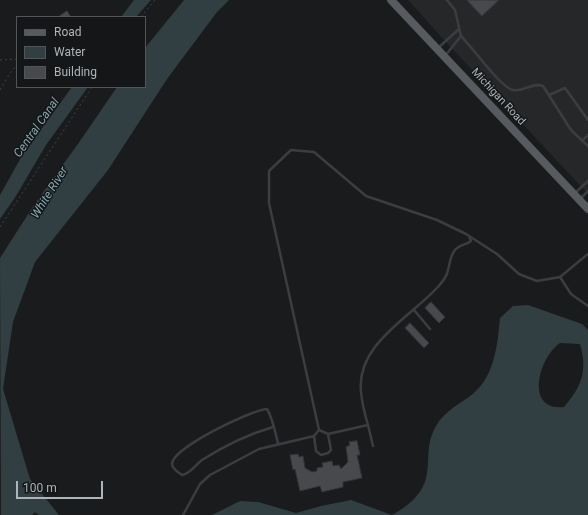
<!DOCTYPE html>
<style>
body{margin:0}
#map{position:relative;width:588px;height:515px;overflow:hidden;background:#1a1b1c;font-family:Roboto,sans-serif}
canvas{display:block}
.legend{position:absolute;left:16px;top:16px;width:130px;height:72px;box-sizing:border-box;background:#151617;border:1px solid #525659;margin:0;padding:5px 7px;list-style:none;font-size:12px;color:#adb5bb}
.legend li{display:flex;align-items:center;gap:8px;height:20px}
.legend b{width:20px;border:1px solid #525659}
.scale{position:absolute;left:16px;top:481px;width:87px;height:18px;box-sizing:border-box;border:2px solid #adb5bb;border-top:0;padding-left:5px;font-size:12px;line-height:14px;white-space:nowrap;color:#adb5bb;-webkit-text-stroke:3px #151617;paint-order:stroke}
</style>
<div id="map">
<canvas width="588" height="515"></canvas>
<ul class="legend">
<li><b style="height:5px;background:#575b60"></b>Road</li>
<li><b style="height:11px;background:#323f42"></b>Water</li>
<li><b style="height:11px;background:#47494c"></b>Building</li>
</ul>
<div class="scale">100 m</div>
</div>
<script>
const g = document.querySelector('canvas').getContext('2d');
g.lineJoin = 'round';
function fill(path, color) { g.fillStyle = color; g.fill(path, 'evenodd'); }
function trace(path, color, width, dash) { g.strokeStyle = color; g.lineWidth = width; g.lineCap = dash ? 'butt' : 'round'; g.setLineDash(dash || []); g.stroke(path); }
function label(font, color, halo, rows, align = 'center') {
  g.font = font + ' Roboto,sans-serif'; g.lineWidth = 3; g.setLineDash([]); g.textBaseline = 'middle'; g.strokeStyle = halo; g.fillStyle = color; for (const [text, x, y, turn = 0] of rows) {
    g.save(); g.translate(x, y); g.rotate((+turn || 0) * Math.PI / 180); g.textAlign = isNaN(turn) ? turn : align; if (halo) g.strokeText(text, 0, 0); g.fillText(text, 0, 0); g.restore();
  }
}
fill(new Path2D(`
 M408,0H588V194L445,41Z`), '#262729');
fill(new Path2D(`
 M134,0H151L136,17H121Z
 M184,0H229L217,12L167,79L108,170L35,262L13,322L3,389L30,479L59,515H39L35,512L32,515H1L0,258L34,205L80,141L117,87H145V48Z
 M72,87H88L46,145L16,196L0,219V195L23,154Z
 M528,305L582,324L588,330V515H212L240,501L258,502L296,513L321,506L351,500L392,515C407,507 422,495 426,478C430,463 426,447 433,432C440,415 454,407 469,397C495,378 497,347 500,318L513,306ZM560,343L580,344C588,372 581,387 564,407C524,411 539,357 560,343Z`), '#323f42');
const building = new Path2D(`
 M467,0H499L482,16Z
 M67,11L71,17H58Z
 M431,302L445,317L439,323L425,308Z
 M410,323L429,343L424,348L405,328Z
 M357,441L360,455H357L362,478L343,482V487L322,492L320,486L300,491L295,469L293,470L290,455L298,454L299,457L303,456L305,468L312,472L317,471V468L323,467L322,463L332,461L333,466L339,465L341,469L348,462L346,447L350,445L349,442Z`);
fill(building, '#47494c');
trace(building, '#343538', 1);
trace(new Path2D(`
 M141,17L155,0
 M0,60L17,59
 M0,90L10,73L17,65
 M0,227L92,87`), '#414548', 1, [2, 3]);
trace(new Path2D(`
 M447,0L455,10L461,36
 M438,48L459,29
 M445,56L461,36C473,48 500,87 513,90C525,92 532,82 543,86L571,130L588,146
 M549,95L565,88L588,120
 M582,141L588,135
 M575,193L588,181
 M581,198L588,191
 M560,277L571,294L588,306
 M414,310L430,329
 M368,425L373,446
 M273,427C249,434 224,446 202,460C195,465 191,473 182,475C178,472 172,469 172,464C172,448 251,410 267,409C273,419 275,432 278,443
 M319,430L328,434L368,425C365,415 362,403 361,392C356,346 407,319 435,290C440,285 447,277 448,270C450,263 450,256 455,250C459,245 466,245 471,241L469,236
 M314,436L316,451L321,455L328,453L331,450L328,434
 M183,515L200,484L210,475L259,449L314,436L319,430L269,203V171L291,150L314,152L366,196L437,220L466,234L497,254L519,274L537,281L560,277L588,254`), '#3b3e41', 2.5);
trace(new Path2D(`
 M391,0L588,209`), '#575b60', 8);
label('11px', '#adb5bb', '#151617', [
 ["Michigan Road",498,97,47]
]);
label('italic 12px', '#86a9b4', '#151617', [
 ["Central Canal",37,128,-55],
 ["White River",50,193,-58]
]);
</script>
